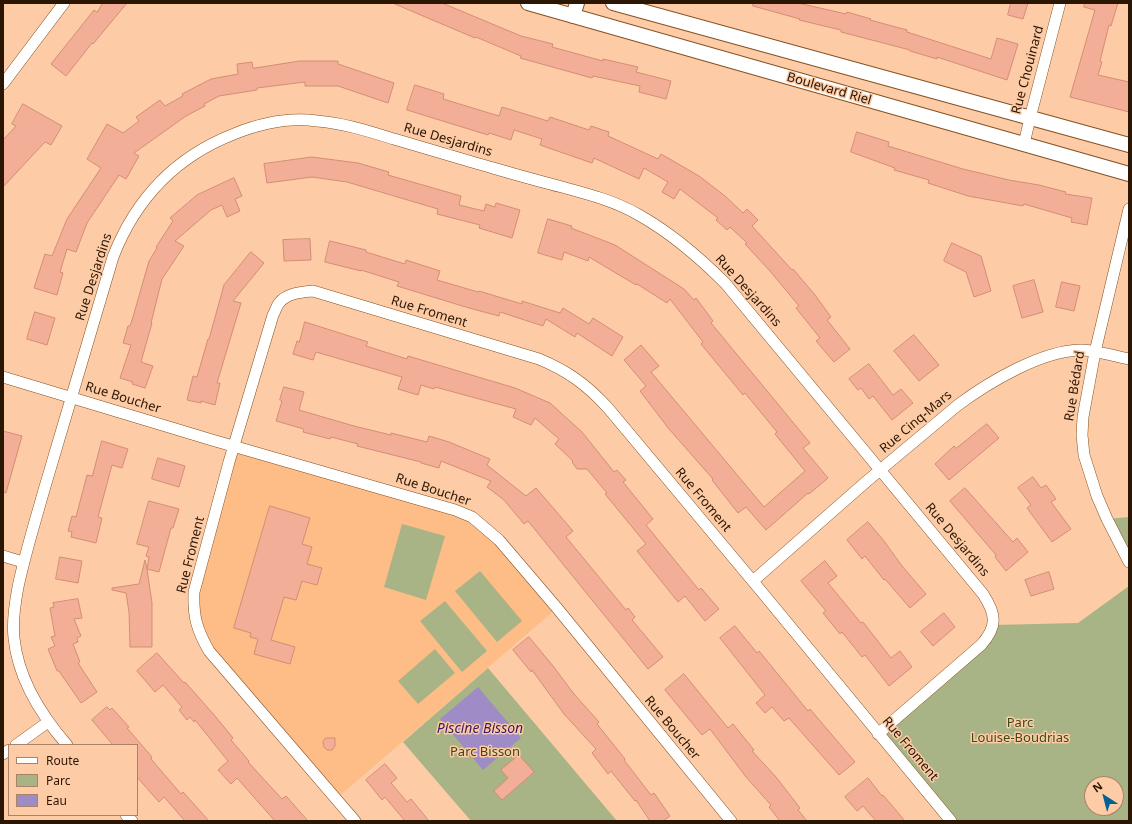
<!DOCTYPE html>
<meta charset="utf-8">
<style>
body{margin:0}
#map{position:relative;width:1132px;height:824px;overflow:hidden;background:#fdcca6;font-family:"Noto Sans",sans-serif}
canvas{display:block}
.frame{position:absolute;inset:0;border:4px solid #2b1503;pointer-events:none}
.legend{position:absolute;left:8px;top:744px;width:130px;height:72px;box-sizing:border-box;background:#fdcca6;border:1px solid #a98365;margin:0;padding:5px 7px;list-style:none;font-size:12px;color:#2b1503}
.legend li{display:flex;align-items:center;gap:8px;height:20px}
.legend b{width:20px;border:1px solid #a98365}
.north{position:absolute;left:1084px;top:776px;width:40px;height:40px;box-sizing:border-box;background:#fdcca6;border:1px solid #a98365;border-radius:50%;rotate:324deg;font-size:11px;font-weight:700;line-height:16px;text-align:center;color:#2b1503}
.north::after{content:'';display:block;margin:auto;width:14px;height:18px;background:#026393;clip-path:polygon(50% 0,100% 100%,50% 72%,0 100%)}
</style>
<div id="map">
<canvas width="1132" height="824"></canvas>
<div class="frame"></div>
<ul class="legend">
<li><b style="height:5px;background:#fff"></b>Route</li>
<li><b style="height:11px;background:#a8b485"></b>Parc</li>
<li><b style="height:11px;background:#9f8bc6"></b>Eau</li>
</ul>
<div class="north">N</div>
</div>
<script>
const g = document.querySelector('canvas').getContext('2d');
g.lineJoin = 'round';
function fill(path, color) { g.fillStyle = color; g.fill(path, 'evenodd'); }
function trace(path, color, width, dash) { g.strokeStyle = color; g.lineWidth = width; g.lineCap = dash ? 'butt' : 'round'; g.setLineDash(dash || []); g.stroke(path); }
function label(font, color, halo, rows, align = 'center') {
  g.font = font + ' "Noto Sans",sans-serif'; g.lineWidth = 3; g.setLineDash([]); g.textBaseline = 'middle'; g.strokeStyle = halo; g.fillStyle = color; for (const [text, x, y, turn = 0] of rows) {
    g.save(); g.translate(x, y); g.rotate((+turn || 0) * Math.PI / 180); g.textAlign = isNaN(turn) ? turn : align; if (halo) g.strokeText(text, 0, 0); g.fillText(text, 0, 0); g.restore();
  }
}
fill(new Path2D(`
 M234,446L472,517L557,608L336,799L209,651L193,609Z`), '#febc86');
fill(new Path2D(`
 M1129,517V562L1107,519Z
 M402,524L445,536L426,600L384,587Z
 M480,571L522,621L497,642L455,591Z
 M1129,586V821H951L878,734L981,645L993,625L1078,623ZM1092,784H1116V808H1092Z
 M445,601L487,651L462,672L420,621Z
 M435,649L455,673L418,704L398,681Z
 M488,668L617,821H471L403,742Z`), '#a8b485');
fill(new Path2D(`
 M478,687L521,738L483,770L440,719Z`), '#9f8bc6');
const building = new Path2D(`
 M103,3H127L93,44L92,43L66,76L51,64L94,10L97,12Z
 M393,3H442L521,36L553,44L552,47L603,61V59L638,67L636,72L671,81L666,99L639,92L640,86L593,76L592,78L520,58L521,56L476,37L475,38L430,19Z
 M753,3H798L846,14L847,12L871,19L870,20L907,30V32L991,59L997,38L1018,44L1007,80L937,57V59L910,51V50L841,32V30L799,20L800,19L753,6Z
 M1011,3H1028L1023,19L1008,15Z
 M1085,3H1118L1111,26L1109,25L1100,61L1102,62L1098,75L1129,82V112L1070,97L1095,10L1084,7Z
 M300,61H338V64L394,83L388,103L338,86H305V82L257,88V90L219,96L204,104L205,106L186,116L134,153L139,156L126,179L119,175L87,223L76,252L67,249L60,272L63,273L57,295L34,288L45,254L52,256L67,219L101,168L87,159L107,124L123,133L139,121L136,117L160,100L165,106L183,96L182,94L211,79L238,74L237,64L252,62L253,68Z
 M415,85L444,94L443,99L499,116L502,107L548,121L550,117L589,130L591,126L609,132L608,136L658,159L661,154L699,176L725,196L743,213L747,209L758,220L752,226L792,270L793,269L815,295L831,317L827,320L850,349L834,362L816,341L820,338L796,308L799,306L770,271L745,244L747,243L730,227L727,230L716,220L718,218L680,189L674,199L662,192L668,182L644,168L639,179L594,158L592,163L540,145L542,139L514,130L511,140L489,133L488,135L407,110Z
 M23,104L62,126L51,145L45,142L3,187V140L16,126L12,124Z
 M857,132L889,142L888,146L963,169L1009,180L1039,185L1066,192L1065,194L1092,198L1087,225L1071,222L1072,218L1024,204L1023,206L968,196L928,183L929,180L894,170L895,168L851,152Z
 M312,157L358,163L389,172L388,175L461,196L459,205L484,211L486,204L495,207L496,203L520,210L512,238L479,228L480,225L437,214L438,209L347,182L312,177L267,183L264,164Z
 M234,178L242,196L235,199L240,211L227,217L222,205L211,210L175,241L184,246L162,279L151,323H152L141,362L153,366L145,388L132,384L133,382L120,378L131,345L123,343L128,326H130L133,317L149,261L157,248L156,247L173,221L170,218L197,195Z
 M548,219L572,226L571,228L615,245L684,289L694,300L696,298L713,321L711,323L810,443L803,448L828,478L809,494L808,493L766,530L746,507L738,513L712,480L713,479L669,429L640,391L646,386L624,360L641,345L659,366L651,372L764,507L805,471L775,434L777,432L745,393L743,395L701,344L703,342L670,299L667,303L637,284L636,285L589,257L588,261L564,252L562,260L538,253Z
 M310,239L311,260L284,261L283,240Z
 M330,241L366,250V252L405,264L406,260L440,271L437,280L478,292L479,291L522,304V301L560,313L563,308L589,324L593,318L623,337L612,356L577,333L575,337L546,319L543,326L500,312L499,316L469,308L397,286L399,282L361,270V271L325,262Z
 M952,243L981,256L991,291L974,297L966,272L944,261Z
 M251,252L264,263L233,301L241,303L217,383H220L215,405L201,401V403L187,400L193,376L197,377L208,339H209L224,285Z
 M1034,280L1043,312L1022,318L1013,286Z
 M1062,282L1080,286L1074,311L1056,307Z
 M35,312L55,318L47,345L27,339Z
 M305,322L368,342L366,346L407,359L408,356L515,388L550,403L582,432L614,472L617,470L626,480L623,482L653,519L646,525L699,590L701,588L719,609L705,621L685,596L678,602L637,551L646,544L605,494L607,493L587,469H577L572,462L573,461L555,444L559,439L535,418L531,425L513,417L516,409L435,387L434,389L421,385L418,395L398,389L402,377L316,352L313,360L293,354L297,341L299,342Z
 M914,335L939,365L919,381L894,351Z
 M869,364L893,395L901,389L913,403L892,420L873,396L869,399L861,388L858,390L849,379Z
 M284,387L304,392L299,410L354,426L391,435V433L427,442L429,436L449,442L490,459L487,465L526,496L536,488L573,531L566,537L626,610L628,608L635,617L632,620L663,657L648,669L528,521L524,524L504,500L487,487L491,481L441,461L439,468L421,463V462L357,446L358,444L331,437L330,439L303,432L304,429L276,421L282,401L280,400Z
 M987,424L999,438L949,480L935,464L954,446L956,448Z
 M3,431L22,436L6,493L3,492Z
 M102,441L128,449L122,468L112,465L98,517L102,518L96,543L71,537L72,532L68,531L72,516L76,517L87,475L92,476Z
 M158,458L185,466L179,487L152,479Z
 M1033,477L1041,488L1046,485L1056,499L1051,502L1071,529L1052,542L1027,508L1031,505L1018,488Z
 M965,488L1013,542L1017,538L1028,552L1006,571L995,557L996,555L950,501Z
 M149,501L179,509L173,528H171L159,572L147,569L152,603V647H130L129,612L126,593L112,590V588L139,584L145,560L147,569L149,557L146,556L149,547L137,544Z
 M270,506L310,518L302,544L312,547L307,564L322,568L317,585L302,581L296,600L284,597L271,640L295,647L290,664L254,654L258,639L250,637L251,633L234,628Z
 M868,522L884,541L902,566L926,594L910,608L885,579L884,580L865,556L862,559L847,540Z
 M60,557L82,561L78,583L56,579Z
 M825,561L837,576L828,583L861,623L863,622L891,658L900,651L912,667L889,686L865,655L862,657L842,632L840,634L823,613L826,611L801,581Z
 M1049,572L1054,589L1031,596L1025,580Z
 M78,599L82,618L74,619L81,636L77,638L78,642L73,644L80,662L78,663L97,692L81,703L59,671H57L48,649L55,646L51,637L55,636L50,608L54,607L53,603Z
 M944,613L955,627L933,646L921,632Z
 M735,626L757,653L759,651L808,711L810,709L855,762L839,775L789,718L784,721L772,707L765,713L756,703L765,695L720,638Z
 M529,637L553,666L574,694L599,722L597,724L625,759L624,760L651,795L654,793L670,816L663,821H650L636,800L635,801L611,771L608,774L592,753L596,749L564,714L532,670L531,672L513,650Z
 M157,653L184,683L185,682L215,716L233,738L231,740L249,761L248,762L282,799L286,796L308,821H275L237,778L231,784L218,770L228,761L195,720L194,722L190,717L187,720L179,710L182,707L163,685L155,692L137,671Z
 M684,674L728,728L733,724L754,750L752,751L776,777L800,808L798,810L807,821H780L769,807L771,805L746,777L710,729L702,735L665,690Z
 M107,707L110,710L112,708L129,727L127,728L152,757L151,759L181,794L183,792L209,821H185L164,797L159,802L137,777V745H113L92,720Z
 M326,738H335V746L332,750H327L324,747L323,742Z
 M519,755L534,772L502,800L494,791L508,778L501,770Z
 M385,764L397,778L391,783L407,802L411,799L429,821H405L385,797L382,800L366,780Z
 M868,778L882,796L883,795L905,821H876L863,806L857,811L845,797Z`);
fill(building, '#f2ae96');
trace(building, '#d48d75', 1);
const minor = new Path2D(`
 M3,84L64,3
 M1024,144L1030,118L1060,3
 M1129,209L1095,352L1083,417L1082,435L1084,455L1097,496L1107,519L1129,562
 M3,377L212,440L455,510L472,517L499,540L557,608L731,821
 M3,556L23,562
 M753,581L867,481L958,405C989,382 1041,351 1080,350C1096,350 1113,356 1129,359
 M16,745L48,722
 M67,745C41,715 18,678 14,638C12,621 15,603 18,587C25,554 35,522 44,490C67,412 90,335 113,257C136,198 175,157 234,134C261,123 288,117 317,121C343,123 368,131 394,139C422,147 451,156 479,164C507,172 534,180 562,187C588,194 615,201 639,215C671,233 699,257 725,283L983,594C996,614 998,626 981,645L878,734
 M3,754L9,750
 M126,815L132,821
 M355,821L209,651C197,630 193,617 194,592L229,462L273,315C275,312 276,307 279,303C287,293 302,292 313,291L539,359C568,371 587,385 608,408L761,591L951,821`);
const tertiary = new Path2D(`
 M528,3L1129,174
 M613,3L1129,145
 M573,16L577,3`);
trace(minor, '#855020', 12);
trace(tertiary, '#855020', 16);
trace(minor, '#fff', 11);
trace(tertiary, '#fff', 14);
label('13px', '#2b1503', '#fdcca6', [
 ["Rue Chouinard",1028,70,-75],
 ["Boulevard Riel",829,89,16],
 ["Rue Desjardins",448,140,16],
 ["Rue Desjardins",94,277,-72],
 ["Rue Desjardins",748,291,48],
 ["Rue Froment",429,312,17],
 ["Rue Bédard",1075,386,-81],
 ["Rue Boucher",123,398,17],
 ["Rue Cinq-Mars",916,422,-40],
 ["Rue Boucher",433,490,18],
 ["Rue Froment",703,500,50],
 ["Rue Desjardins",957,540,50],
 ["Rue Froment",191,555,-76],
 ["Rue Boucher",672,728,50],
 ["Rue Froment",910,749,50]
]);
label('13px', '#3d4718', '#fdcca6', [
 ["Parc",1020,723],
 ["Louise-Boudrias",1020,738],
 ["Parc Bisson",485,752]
]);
label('italic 14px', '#391a60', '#fdcca6', [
 ["Piscine Bisson",480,729]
]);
</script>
